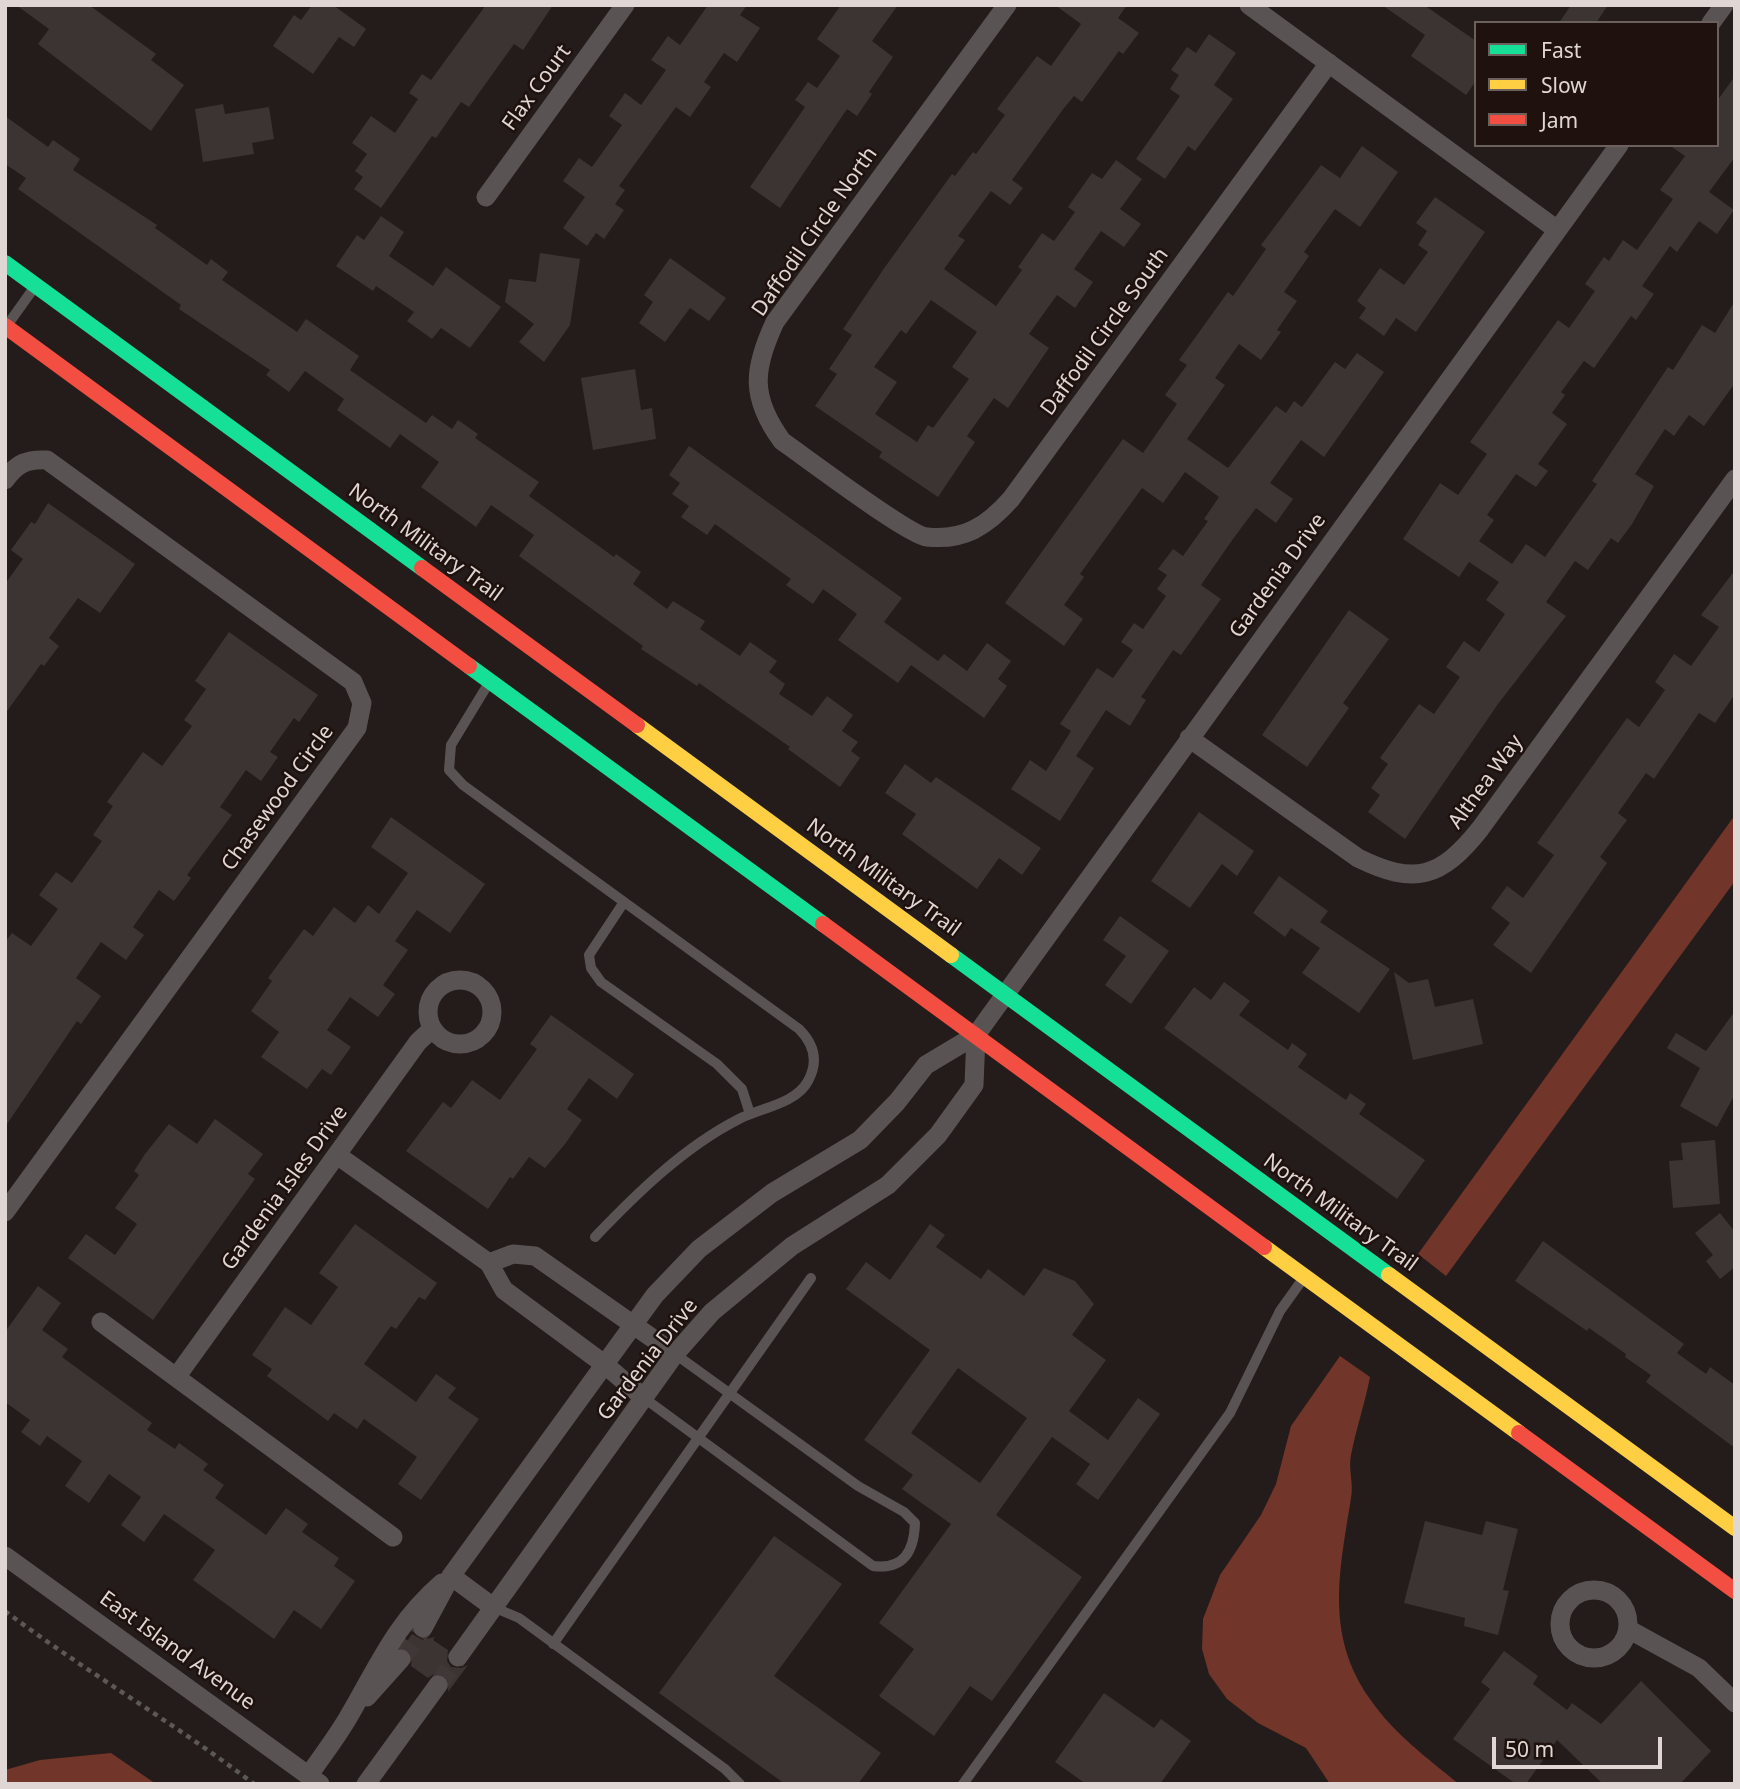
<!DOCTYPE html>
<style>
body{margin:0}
#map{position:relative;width:1740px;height:1789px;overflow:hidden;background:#241c1a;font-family:"Noto Sans",sans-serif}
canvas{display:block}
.frame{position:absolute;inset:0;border:7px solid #e0d6d4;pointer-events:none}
.legend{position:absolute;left:1474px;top:21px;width:245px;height:126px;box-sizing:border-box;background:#1e110e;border:2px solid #6c605d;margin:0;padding:9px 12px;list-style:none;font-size:21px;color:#e0d6d4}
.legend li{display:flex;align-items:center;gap:14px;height:35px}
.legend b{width:35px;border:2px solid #6c605d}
.scale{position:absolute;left:1492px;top:1737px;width:170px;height:32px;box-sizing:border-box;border:4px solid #e0d6d4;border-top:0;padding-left:9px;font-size:21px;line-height:24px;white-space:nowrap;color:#e0d6d4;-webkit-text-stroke:5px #1e110e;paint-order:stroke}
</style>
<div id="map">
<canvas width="1740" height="1789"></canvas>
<div class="frame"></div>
<ul class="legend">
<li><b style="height:9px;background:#16e098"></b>Fast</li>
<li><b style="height:9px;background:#ffcf43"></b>Slow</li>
<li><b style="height:9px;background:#f24e42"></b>Jam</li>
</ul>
<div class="scale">50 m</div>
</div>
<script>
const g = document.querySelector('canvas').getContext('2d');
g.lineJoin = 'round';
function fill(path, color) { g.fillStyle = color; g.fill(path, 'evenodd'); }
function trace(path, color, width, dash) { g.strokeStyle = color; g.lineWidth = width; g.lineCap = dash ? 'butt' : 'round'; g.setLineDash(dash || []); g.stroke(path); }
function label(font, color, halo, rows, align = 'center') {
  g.font = font + ' "Noto Sans",sans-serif'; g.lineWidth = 5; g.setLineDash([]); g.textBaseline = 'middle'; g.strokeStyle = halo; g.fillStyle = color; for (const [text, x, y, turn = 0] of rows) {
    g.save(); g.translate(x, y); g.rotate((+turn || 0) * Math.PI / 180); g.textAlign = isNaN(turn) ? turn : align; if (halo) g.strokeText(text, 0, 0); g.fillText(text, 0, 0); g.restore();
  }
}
fill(new Path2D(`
 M1735,815V881L1446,1276L1418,1254Z
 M1340,1356L1370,1377C1365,1403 1356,1429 1351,1455C1348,1469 1354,1484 1351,1498C1340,1569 1324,1634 1370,1699C1393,1733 1427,1758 1459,1784H1330L1306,1748L1258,1723L1227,1699L1209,1674L1202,1649L1203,1619L1220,1575L1261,1515L1276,1484L1291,1426Z
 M111,1753L156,1784H5V1770L40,1760Z`), '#723529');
fill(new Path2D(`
 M16,5H89L156,54L151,60L184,85L151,131L38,44L49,29Z
 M312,5H333L366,29L354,47L339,37L313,74L273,46L294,15L301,20Z
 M486,5H553L523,50L514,44L469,107L461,102L436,138L432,136L381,208L354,189L363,177L355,171L367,154L352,143L371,116L395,133L418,99L409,93L422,74L431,80Z
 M708,5H747L740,15L760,28L737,62L724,53L704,82L711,87L690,117L676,107L619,186L625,190L615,204L624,210L604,239L596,233L587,246L563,228L585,197L563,181L579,158L592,167L622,125L609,116L625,93L641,105L666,70L651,60L668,36L680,45Z
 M841,5H898L872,41L893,57L869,92L872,94L857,116L847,109L780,208L750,187L805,107L795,100L808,82L817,88L840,56L817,39Z
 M1055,5H1127L1118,18L1139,33L1123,54L1119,51L1082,102L1074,96L1064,108L1012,180L1023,188L1010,205L991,191L958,236L965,240L944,269L996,306L1022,270L1018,267L1042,233L1054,241L1075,212L1068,207L1092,173L1102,179L1116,160L1142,179L1120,209L1141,224L1124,247L1101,231L1074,269L1093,282L1075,308L1057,295L1029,334L1049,348L1008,408L994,398L967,436L975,442L938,497L879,457L882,452L815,406L837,374L829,369L852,335L843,329L885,267L952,174L955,176L973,152L976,154L1005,115L997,109L1037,56L1051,66L1081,24ZM931,300L977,332L952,367L969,379L933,428L928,425L917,442L875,414L897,382L874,367L901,330L906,334Z
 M1382,5H1424L1476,41V81L1466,95L1411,56L1425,35Z
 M1571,5H1608L1596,23H1559Z
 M1209,34L1236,53L1214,85L1233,99L1195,151L1188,146L1165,179L1136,159L1180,96L1170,89L1179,75L1171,70L1187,47L1196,53Z
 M1735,76V157L1709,192L1734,210L1717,234L1699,221L1677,252L1670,246L1642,286L1654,294L1636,320L1631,316L1594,368L1584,361L1561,392L1565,395L1552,413L1567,424L1538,464L1548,471L1536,487L1516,474L1487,515L1494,520L1479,541L1512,564L1526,544L1545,557L1597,484L1592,481L1668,367L1673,370L1702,325L1715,333L1735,301V383L1704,426L1689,415L1674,436L1665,429L1635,474L1654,486L1632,524L1618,543L1611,538L1588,570L1575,561L1546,602L1566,616L1498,704L1405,839L1368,812L1380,795L1371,788L1388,764L1380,758L1419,704L1434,714L1460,677L1446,667L1464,641L1479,652L1505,614L1486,600L1499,582L1469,562L1459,577L1403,539L1440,483L1458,495L1487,454L1470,442L1558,320L1569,328L1595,291L1585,284L1604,257L1609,261L1623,240L1637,250L1673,199L1660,190L1685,156L1669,145H1717V101Z
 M223,104L225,114L269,107L274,139L252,143L254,154L203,162L195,109Z
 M5,116L48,147L53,140L80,159L73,170L157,225L155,228L207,265L211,259L228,272L222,280L297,332L306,319L359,356L350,370L426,423L432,415L452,429L458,420L478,434L475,438L539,482L529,496L614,557L616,554L641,572L633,584L667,609L673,601L705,621L700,629L740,656L750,642L777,661L769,672L785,684L779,694L812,716L827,696L853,715L842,731L858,742L851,751L860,758L840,787L788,749L790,747L699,683L697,686L641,649L643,646L519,556L534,535L491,505L476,527L421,487L439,462L400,434L390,448L337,410L344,399L305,371L289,392L266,375L270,370L179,309L181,305L18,189L26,178L5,164Z
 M1362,146L1398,172L1360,227L1335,209L1304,252L1309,256L1284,292L1297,301L1277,330L1281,332L1261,360L1239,344L1215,378L1225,385L1187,439L1228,468L1276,406L1286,413L1294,401L1302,407L1335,362L1345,369L1357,353L1384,372L1324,457L1301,440L1270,483L1293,499L1276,523L1256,508L1233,539L1201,585L1221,599L1181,655L1173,650L1141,697L1146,700L1130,726L1106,710L1076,756L1094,768L1060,821L1011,789L1030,760L1046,771L1071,731L1060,724L1097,668L1113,678L1133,650L1121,642L1134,623L1143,629L1166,596L1157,589L1167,575L1158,569L1173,549L1183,556L1208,521L1204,519L1219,497L1185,472L1163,503L1142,488L1080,574L1084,577L1064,605L1083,619L1064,646L1005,603L1123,439L1143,453L1177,404L1165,395L1187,365L1179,360L1228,292L1233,296L1266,249L1261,245L1321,165L1340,178Z
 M1435,197L1485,232L1416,332L1396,318L1384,336L1359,318L1366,308L1357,301L1380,268L1404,285L1428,252L1418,245L1427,231L1416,223Z
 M381,216L404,232L389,256L433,286L446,267L501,307L470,348L441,328L432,339L407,321L414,312L376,286L373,291L336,266L357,235L364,240Z
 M540,253L580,259L570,325L544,362L519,342L534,324L505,302L509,279L536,282Z
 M670,258L726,298L709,321L690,308L665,342L639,323L653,302L644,295Z
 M635,369L641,410L652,408L656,439L593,450L581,378Z
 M689,446L902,598L884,622L938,661L944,654L967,671L987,643L1011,661L998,679L1007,686L984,718L911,665L898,683L838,640L857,614L823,589L813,604L786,585L791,579L715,524L707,535L681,517L689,506L672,494L680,483L669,475Z
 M48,503L135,564L100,613L78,598L49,638L59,646L44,666L41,664L5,714V584L23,559L11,550L31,522L35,524Z
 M1735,570V694L1715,723L1699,713L1654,779L1646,773L1618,813L1627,820L1600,857L1607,863L1531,973L1493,945L1510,923L1491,908L1507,886L1523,898L1554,855L1537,843L1627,718L1639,727L1665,690L1655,682L1674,654L1691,666L1719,627L1701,615Z
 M1349,610L1389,639L1343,703L1349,708L1307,767L1262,735Z
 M229,632L318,695L299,722L294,718L270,752L278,757L261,781L246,770L220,807L232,815L187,875L191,878L174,901L159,890L133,927L144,935L126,960L101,942L76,978L101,996L81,1024L77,1021L5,1127V942L12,933L31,946L58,909L39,895L56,872L72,883L102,841L93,835L113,806L107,802L143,752L162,766L192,726L184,720L206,689L195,681Z
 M905,764L931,783L936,777L1041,848L1022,875L999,858L977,889L902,834L916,814L885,793Z
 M1199,812L1254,851L1237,876L1222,864L1190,908L1151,881Z
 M391,817L485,884L450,933L417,910L395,941L408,950L383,985L395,994L378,1017L350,997L327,1030L351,1047L331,1075L322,1069L307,1089L261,1057L279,1032L251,1011L272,981L268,978L304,929L313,936L334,907L355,923L368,905L379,914L408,873L371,847Z
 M1279,876L1328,911L1320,922L1390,969L1359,1013L1302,973L1320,948L1291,928L1285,937L1253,913Z
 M1120,916L1169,951L1131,1004L1105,985L1126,956L1103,940Z
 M1394,972L1409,983L1428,979L1435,1007L1473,999L1483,1044L1413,1060Z
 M1224,982L1250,1001L1239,1015L1288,1050L1292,1043L1307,1054L1298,1067L1346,1100L1350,1093L1366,1104L1359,1114L1425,1160L1397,1199L1164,1028L1194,987L1211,1000Z
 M1735,1011V1094L1717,1127L1680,1106L1700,1068L1667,1048L1676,1033L1706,1051Z
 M551,1015L634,1074L617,1099L589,1078L567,1109L582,1120L565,1144L545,1168L529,1157L513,1179L510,1177L488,1209L406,1151L443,1102L451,1108L472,1080L500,1100L537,1049L530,1044Z
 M215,1119L263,1154L248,1174L255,1179L153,1320L68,1258L86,1234L115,1255L137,1224L115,1208L139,1175L134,1171L145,1154L169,1124L197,1144Z
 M1715,1140L1720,1204L1673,1208L1669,1161L1683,1160L1681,1143Z
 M1720,1213L1735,1232V1267L1720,1279L1706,1261L1713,1255L1695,1233Z
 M355,1224L437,1283L425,1300L419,1297L396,1329L391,1326L364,1364L416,1402L436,1374L456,1388L448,1398L479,1419L421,1500L398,1484L417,1457L364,1419L357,1429L334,1413L328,1421L267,1376L272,1369L252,1355L285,1307L311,1325L338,1287L319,1273Z
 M930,1224L945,1235L936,1247L981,1279L988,1269L1024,1296L1044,1268L1075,1281L1094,1304L1072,1335L1106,1360L1069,1411L1108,1440L1138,1398L1160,1414L1098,1500L1076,1484L1090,1464L1052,1437L996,1515L1082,1577L992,1701L970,1686L934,1736L879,1696L914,1649L879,1623L951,1524L902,1489L913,1475L864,1440L930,1350L846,1289L866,1262L890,1280ZM958,1368L1027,1418L980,1483L911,1433Z
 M1543,1241L1684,1344L1677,1353L1706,1374L1710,1367L1735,1385V1448L1646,1382L1651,1375L1625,1357L1626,1354L1589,1328L1587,1331L1515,1281Z
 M38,1286L61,1303L42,1330L68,1349L62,1357L152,1423L147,1430L175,1449L179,1443L208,1464L203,1470L224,1485L215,1498L266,1535L286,1508L308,1524L302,1532L339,1558L334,1566L355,1581L321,1629L294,1610L274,1639L193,1580L215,1550L164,1514L144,1542L121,1525L141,1497L109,1474L89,1503L65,1486L82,1461L47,1436L40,1446L21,1432L30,1420L5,1402V1332Z
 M1425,1521L1482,1535L1486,1521L1518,1529L1503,1590L1509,1591L1498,1635L1464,1626L1465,1618L1404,1603Z
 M774,1536L842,1584L774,1676L881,1753L858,1784H785L659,1693Z
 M412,1634L423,1640L435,1637L433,1640L448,1650L447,1661L451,1667L462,1668L468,1665L448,1692L449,1681L445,1675L434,1674L428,1678L411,1666L412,1655L403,1647Z
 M1504,1651L1538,1676L1533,1684L1567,1710L1572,1703L1601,1724L1641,1681L1711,1751L1680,1784H1603L1557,1740L1526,1784H1516L1453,1739L1490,1689L1481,1682Z
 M1104,1693L1154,1728L1161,1719L1191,1741L1160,1784H1086L1055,1762Z`), '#3b3432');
trace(new Path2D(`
 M401,1659L423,1628
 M438,1685L458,1657`), '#403836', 19, [19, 10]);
trace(new Path2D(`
 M5,1611C86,1672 173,1722 254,1784`), '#5b5856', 4.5, [5, 5]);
trace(new Path2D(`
 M6,327L36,285
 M490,681L451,745L449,770L463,785L799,1029C814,1044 819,1061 808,1081C796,1104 760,1108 739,1119C684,1147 637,1193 595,1237
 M624,902L589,955L591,968L601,982L717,1064L742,1089L750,1114
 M644,1398L873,1566C904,1570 914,1551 915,1523L904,1512L858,1486L675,1354
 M493,1607L519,1618L725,1769L740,1784
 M553,1644L811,1278
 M963,1784L1230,1413L1280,1311L1305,1276`), '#595453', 10);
trace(new Path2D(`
 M1007,5L775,322C753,369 750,397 782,441C805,457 908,535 927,537C964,541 987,526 1011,499L1329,63
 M1249,5L1556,229
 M1711,23L1724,5
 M486,197L625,5
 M5,480C17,463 27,459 47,460L353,682L362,703L357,728L5,1212
 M1189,738L1358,858C1415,886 1441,878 1480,829L1735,479
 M428 1012a32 32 0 1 1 64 0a32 32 0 1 1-64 0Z
 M337,1155L489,1263L504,1290L604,1364L644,1398
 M489,1263L513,1254L535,1256L675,1354
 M101,1322L393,1537
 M177,1376L418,1042L432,1029
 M5,1556L320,1784
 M451,1576L493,1607
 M1560 1624a34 34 0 1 1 68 0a34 34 0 1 1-68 0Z
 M423,1628L451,1576L655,1295L699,1249L772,1193L860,1140L897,1102L926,1065L976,1035L1619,145
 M1628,1629L1699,1668L1735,1703
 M458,1657L675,1354L712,1312L792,1246L888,1185L938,1135L974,1085L976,1035
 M367,1697L401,1659
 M309,1775C322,1756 337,1737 349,1716C379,1665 395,1624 442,1583
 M366,1784L438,1685`), '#595453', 19);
trace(new Path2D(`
 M5,263L422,568
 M469,666L823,924
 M951,955L1389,1275`), '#16e098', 16);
trace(new Path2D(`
 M637,725L951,955
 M1264,1247L1519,1433
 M1389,1275L1735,1528`), '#ffcf43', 16);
trace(new Path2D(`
 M5,326L469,666
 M422,568L637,725
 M823,924L1264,1247
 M1519,1433L1735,1591`), '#f24e42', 16);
label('21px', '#e0d6d4', '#1e110e', [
 ["Flax Court",537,88,-54],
 ["Daffodil Circle North",815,232,-55],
 ["Daffodil Circle South",1105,332,-54],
 ["North Military Trail",425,543,36],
 ["Gardenia Drive",1278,576,-54],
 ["Althea Way",1486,782,-54],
 ["Chasewood Circle",278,798,-54],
 ["North Military Trail",883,878,36],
 ["Gardenia Isles Drive",285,1188,-54],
 ["North Military Trail",1340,1213,36],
 ["Gardenia Drive",648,1360,-52],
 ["East Island Avenue",177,1651,36]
]);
</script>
